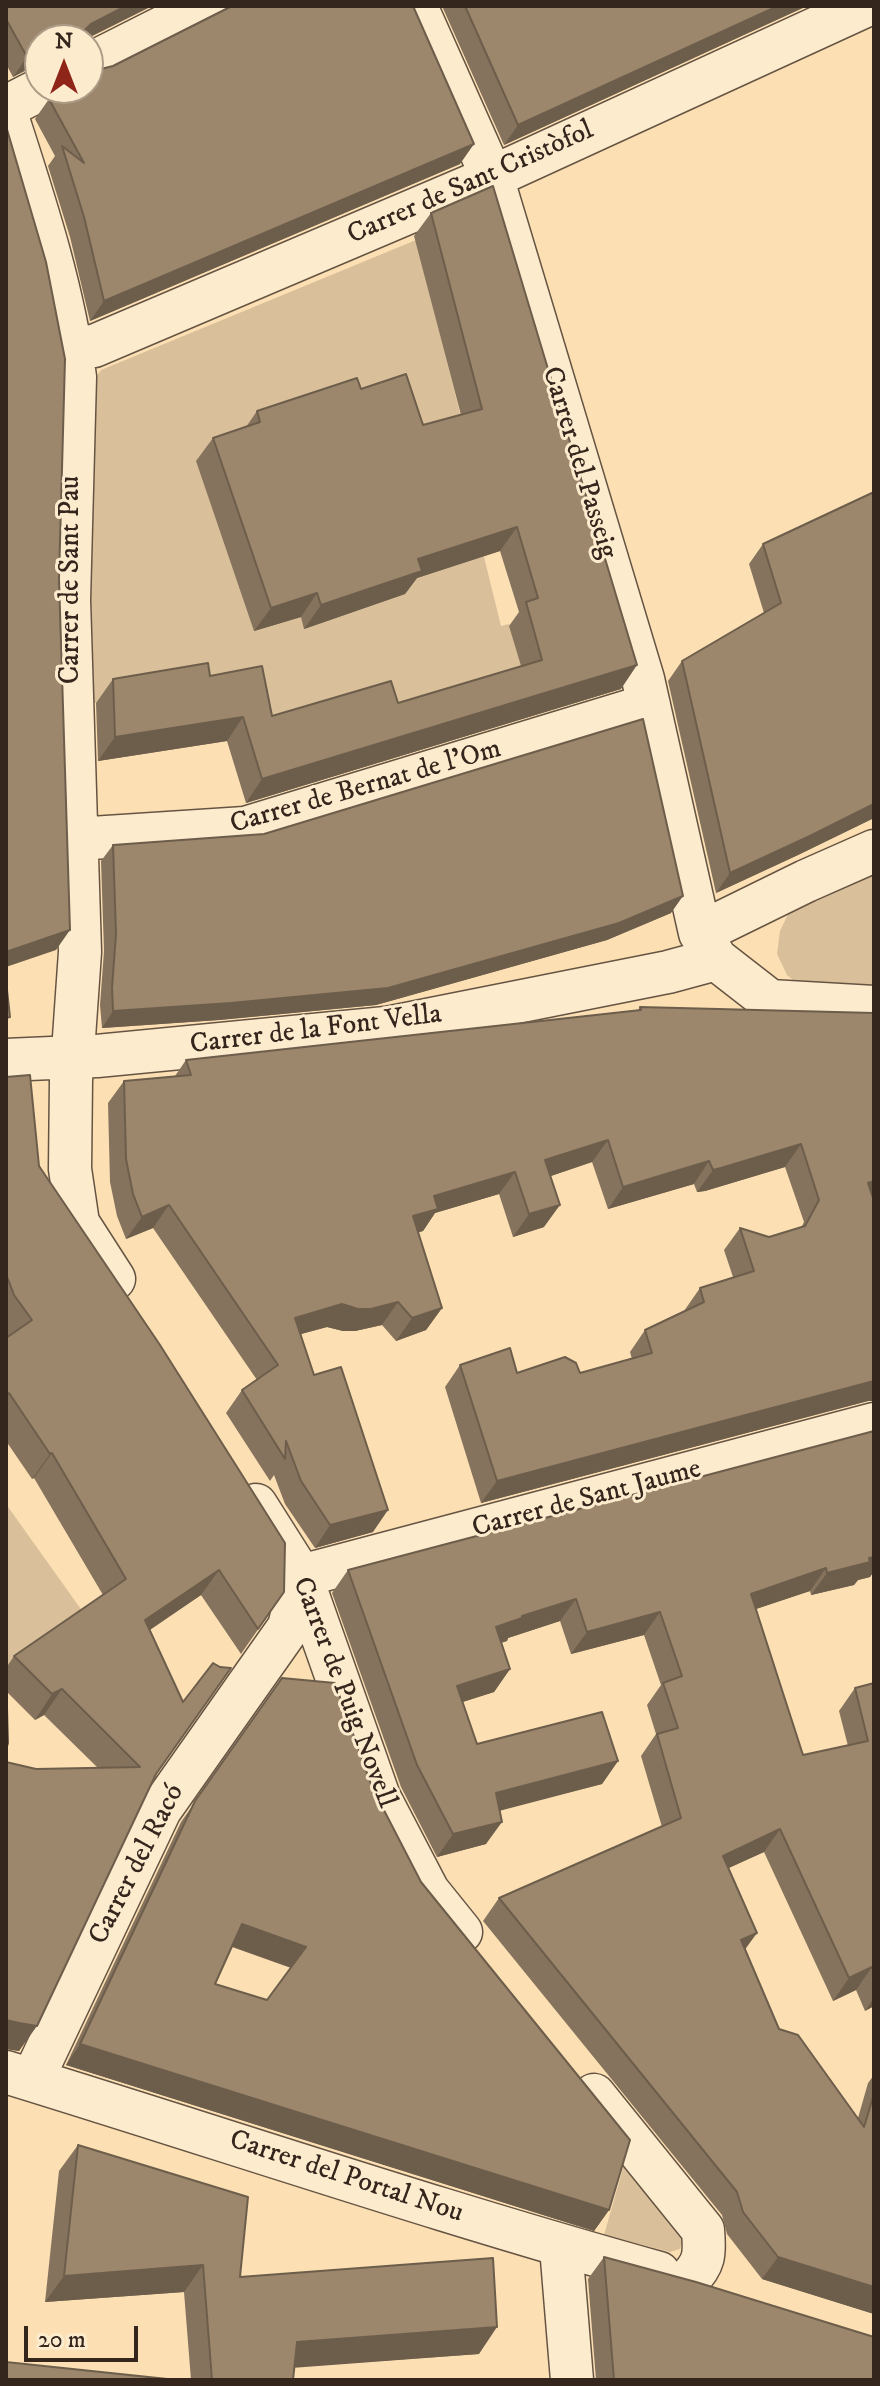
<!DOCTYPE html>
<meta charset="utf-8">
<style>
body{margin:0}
#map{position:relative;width:880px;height:2386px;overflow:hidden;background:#fce0b4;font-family:"IM FELL DW Pica",serif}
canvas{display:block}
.frame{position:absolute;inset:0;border:8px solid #34251d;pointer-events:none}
.north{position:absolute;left:24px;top:24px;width:80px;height:80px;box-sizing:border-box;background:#fdebce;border:2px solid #ad9c87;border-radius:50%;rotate:0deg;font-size:22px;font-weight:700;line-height:32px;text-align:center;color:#34251d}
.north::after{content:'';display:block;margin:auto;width:28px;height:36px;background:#8f2418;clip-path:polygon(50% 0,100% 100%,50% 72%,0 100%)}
.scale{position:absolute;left:24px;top:2326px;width:114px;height:36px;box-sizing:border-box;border:4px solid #34251d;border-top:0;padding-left:10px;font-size:24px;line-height:28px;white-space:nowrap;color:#34251d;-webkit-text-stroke:6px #fdebce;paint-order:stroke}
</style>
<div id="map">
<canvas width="880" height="2386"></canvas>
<div class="frame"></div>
<div class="north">N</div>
<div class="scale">20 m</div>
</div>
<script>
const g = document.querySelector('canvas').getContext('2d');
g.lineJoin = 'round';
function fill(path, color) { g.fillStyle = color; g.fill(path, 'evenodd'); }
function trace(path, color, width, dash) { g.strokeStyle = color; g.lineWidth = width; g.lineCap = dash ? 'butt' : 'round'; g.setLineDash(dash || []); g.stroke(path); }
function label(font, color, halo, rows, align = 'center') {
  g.font = font + ' "IM FELL DW Pica",serif'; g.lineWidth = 6; g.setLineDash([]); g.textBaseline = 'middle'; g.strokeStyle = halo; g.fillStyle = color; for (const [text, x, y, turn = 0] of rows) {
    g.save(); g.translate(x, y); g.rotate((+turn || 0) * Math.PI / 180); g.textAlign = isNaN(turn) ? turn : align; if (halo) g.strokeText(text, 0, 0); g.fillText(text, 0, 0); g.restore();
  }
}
fill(new Path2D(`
 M416,240L465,433L472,508L501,626L509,624L526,683L255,740L191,687L89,704L90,386L101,370Z
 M874,873V993L804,989L787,975L777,954L780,931L790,910Z
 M6,1504L83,1612L6,1667Z
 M626,2158L680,2224L683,2239L680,2249L670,2252L604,2235Z`), '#dac09a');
const minor = new Path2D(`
 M416,6L492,177L643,679L700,933L716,959L770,1001L874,1007
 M88,65L205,6
 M6,107L43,88
 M6,113C34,200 63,286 75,377L69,600L80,952L71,1080L70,1169L78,1223L114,1279
 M71,348L94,346L492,177L865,6
 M76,839L245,828L649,705
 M700,933L806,881L874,851
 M6,1060L97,1056L386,1028L668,972L716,959
 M256,1505L301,1576L379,1797L428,1891L461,1932
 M6,2072C224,2139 439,2212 659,2273
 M36,2081L37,2070L160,1810L289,1627L301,1576L874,1424
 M594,2095L703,2230C705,2254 705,2264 687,2281
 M561,2247L572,2380`);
trace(minor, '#665443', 45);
trace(minor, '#fdebce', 42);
fill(new Path2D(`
 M6,6H152L84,40H40L32,67L13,77L6,64Z
 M228,6H413L460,164L90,321L70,237L48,166L55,156L35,119L49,99L67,90L66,88H88L90,65L101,69L113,66L229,8Z
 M442,6H807L504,145Z
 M431,213L621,689L246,803L227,741L98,761L96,703L113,679L210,676L272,716L398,703L521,666L509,626L519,612L500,551L417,578L405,594L304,629L301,617L254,631L196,461L213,438L246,427L257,411L361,389L423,425L461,415L414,236Z
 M874,492V818L798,855L716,893L668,681L682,661L764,613L749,564L763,544Z
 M113,845L671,913L607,940L376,1005L219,1020L102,1028L100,1005L104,951L101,861Z
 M640,1007L874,1201V1401H868L481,1503L445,1387L460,1365L517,1373H580L632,1359L630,1352L645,1330L684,1311L700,1288L733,1277L724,1250L740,1228L769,1237L801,1228L804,1222L785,1167L705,1191L697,1192L694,1184L608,1209L592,1162L551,1176L544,1227L513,1237L499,1194L435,1213L423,1231L418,1232L442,1308L426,1330L396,1341L382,1325L355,1331H343L327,1327L301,1334L314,1375L373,1532L315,1548L285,1504L274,1475L270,1481L226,1413L242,1390L257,1380L153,1228L126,1239L117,1216L110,1182L108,1103L124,1081L175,1076L186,1060L638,1010Z
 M6,1077L39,1166L284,1592L241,1654L201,1595L150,1630L156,1774L19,2051L6,2049V1762L36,1769L98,1768L44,1715L35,1720L6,1691V1668L14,1656L103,1595L34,1478L32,1479L6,1441V1338L8,1336L6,1333Z
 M874,1431V1571L870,1577L858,1580L854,1585L811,1595L810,1591L756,1609L803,1755L848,1746L839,1711L855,1688L874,1683V2006L865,2011L856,1990L833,2001L764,1852L728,1868L745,1949L779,2029L858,2118L868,2083L874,2075V2314L762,2279L727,2234L722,2215L483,1921L499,1898L662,1827L641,1756L656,1734L647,1705L661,1685L644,1635L571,1654L560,1621L508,1638L507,1641L501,1642L510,1669L494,1692L462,1702L477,1744L618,1761L602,1784L499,1810L486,1844L437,1857L401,1787L332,1593L348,1570Z
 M282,1678L372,1787L421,1882L609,2210L594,2231L66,2065L181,1822ZM232,1947L291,1968L267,2000L215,1984Z
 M78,2145L240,2277L479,2354L294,2367L293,2380H191L184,2292L45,2302L59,2171Z
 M604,2257L874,2380H596L588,2279Z`), '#86735d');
fill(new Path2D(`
 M126,6H152L84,40H76L82,33L91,24Z
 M778,6H807L504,145L518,125Z
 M40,50V65L32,67L13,77L27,57Z
 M474,144L460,164L90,321L104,301Z
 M517,527L500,551L417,578L405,594L304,629L321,605L418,559Z
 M317,593L301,617L254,631L271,608Z
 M637,665L621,689L246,803L262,779Z
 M243,717L227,741L98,761L115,737Z
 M874,804V818L798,855L716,893L730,873Z
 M683,896L671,913L607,940L376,1005L219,1020L102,1028L113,1011Z
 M70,930L56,950L6,967V952Z
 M608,1140L592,1162L530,1183L545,1160Z
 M801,1144L785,1167L705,1191L697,1192L713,1170Z
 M709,1161L694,1184L608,1209L623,1187Z
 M515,1172L499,1194L435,1213L423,1231L397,1239L413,1216L434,1196Z
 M874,1181V1199L868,1183Z
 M169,1205L153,1228L126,1239L142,1217Z
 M560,1205L544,1227L513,1237L529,1214Z
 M398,1302L382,1325L355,1331H343L327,1327L279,1340L295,1318L342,1304Z
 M442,1308L426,1330L396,1341L412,1318Z
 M874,1381V1401H868L481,1503L497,1481Z
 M52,1453L34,1478L32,1479L50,1454Z
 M388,1510L373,1532L315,1548L330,1525Z
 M874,1557V1571L870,1577L858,1580L854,1585L811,1595L827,1573Z
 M826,1568L810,1591L735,1616L751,1594Z
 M219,1570L201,1595L127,1645L145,1620Z
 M576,1599L560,1621L508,1638L507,1641L481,1650L496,1627L522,1616Z
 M660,1612L644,1635L571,1654L587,1632Z
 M510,1669L494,1692L441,1709L457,1686Z
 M62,1689L44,1715L35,1720L52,1694Z
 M618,1761L602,1784L480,1816L496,1793Z
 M502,1822L486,1844L437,1857L453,1834Z
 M780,1829L764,1852L707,1878L723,1856Z
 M242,1924L306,1947L292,1968L228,1945Z
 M757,1933L741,1955V1940Z
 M872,1967L856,1990L833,2001L849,1978Z
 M874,1998V2006L865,2011Z
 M6,2020L37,2026L19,2051L6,2049Z
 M80,2044L609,2210L594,2231L66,2065Z
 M778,2257L874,2287V2314L762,2279Z
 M203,2265L184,2292L45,2302L64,2276Z
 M497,2327L479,2354L278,2369L297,2342Z`), '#6d5e4c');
const building = new Path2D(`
 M6,6H126L91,24L82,33L79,40H40V50L27,57L6,19Z
 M232,6H413L474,144L104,301L84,217L62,146L84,163L49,99L70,88H88V64L90,65L101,69L113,66Z
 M465,6H778L518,125Z
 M6,126L46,262L65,359L59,579L70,930L6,952Z
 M493,186L637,665L262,779L243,717L115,737L113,679L208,663L210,676L262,666L272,716L391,681L398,703L542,660L526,602L538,598L517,527L418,559L422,571L321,605L317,593L271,608L213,438L260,422L257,411L357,378L361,389L406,374L423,425L482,409L431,213Z
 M874,492V804L812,835L730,873L682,661L781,603L763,544Z
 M643,719L683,896L619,923L388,988L231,1003L113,1011L112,988L116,934L113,845L264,834Z
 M6,981L10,1017L6,1018Z
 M640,1007L874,1013V1181L868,1183L874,1201V1381L497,1481L460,1365L510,1348L517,1373L565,1357L576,1363L580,1373L652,1353L645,1330L704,1302L700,1288L754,1271L740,1228L769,1237L805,1226L819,1200L801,1144L721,1168L713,1170L709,1161L623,1187L608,1140L545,1160L560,1205L529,1214L515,1172L434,1196L438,1209L413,1216L442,1308L412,1318L398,1302L371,1309H358L342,1304L295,1318L314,1375L341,1367L388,1510L330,1525L301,1481L286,1441L285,1459L242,1390L278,1365L169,1205L142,1217L133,1194L126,1159L124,1081L191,1075L186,1060L641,1010Z
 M30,1075L39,1166L160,1345L285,1543L284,1592L258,1629L219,1570L145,1620L183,1702L213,1663L220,1667L231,1668L156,1774L37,2026L19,2023L6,2020V1762L36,1769L140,1767L62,1689L52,1694L14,1656L126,1579L52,1453L50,1454L9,1393L6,1395V1338L32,1320L14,1295L6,1274V1077Z
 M874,1431V1557L869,1558L870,1562L827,1573L826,1568L751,1594L803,1755L868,1741L855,1688L874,1683V1973L872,1967L849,1978L780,1829L723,1856L757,1933L741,1940L779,2029L798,2035L864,2127L874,2094V2287L778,2257L743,2212L737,2192L499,1898L681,1818L657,1734L678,1728L663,1683L682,1676L660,1612L587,1632L576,1599L522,1616V1618L496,1627L510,1669L457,1686L477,1744L602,1712L618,1761L496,1793L502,1822L453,1834L417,1765L348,1570Z
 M6,1673L8,1743L6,1750Z
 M282,1678L335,1683L372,1787L421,1882L630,2140L609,2210L80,2044L195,1801ZM242,1924L306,1947L267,2000L215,1984Z
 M78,2145L248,2197L240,2277L493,2258L497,2327L297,2342L293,2380H212L203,2265L64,2276Z
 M604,2257L696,2282L874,2337V2380H614Z
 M6,2362L177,2380H6Z`);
fill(building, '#9c866c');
trace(building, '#6d5e4c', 2);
label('28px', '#34251d', '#fdebce', [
 ["Carrer de Sant Cristòfol",471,184,-24],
 ["Carrer del Passeig",578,463,73],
 ["Carrer de Sant Pau",72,580,-90],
 ["Carrer de Bernat de l'Om",366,788,-16],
 ["Carrer de la Font Vella",316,1031,-7],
 ["Carrer de Sant Jaume",587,1500,-15],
 ["Carrer de Puig Novell",343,1693,69],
 ["Carrer del Racó",138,1865,-63],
 ["Carrer del Portal Nou",346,2178,18]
]);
</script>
